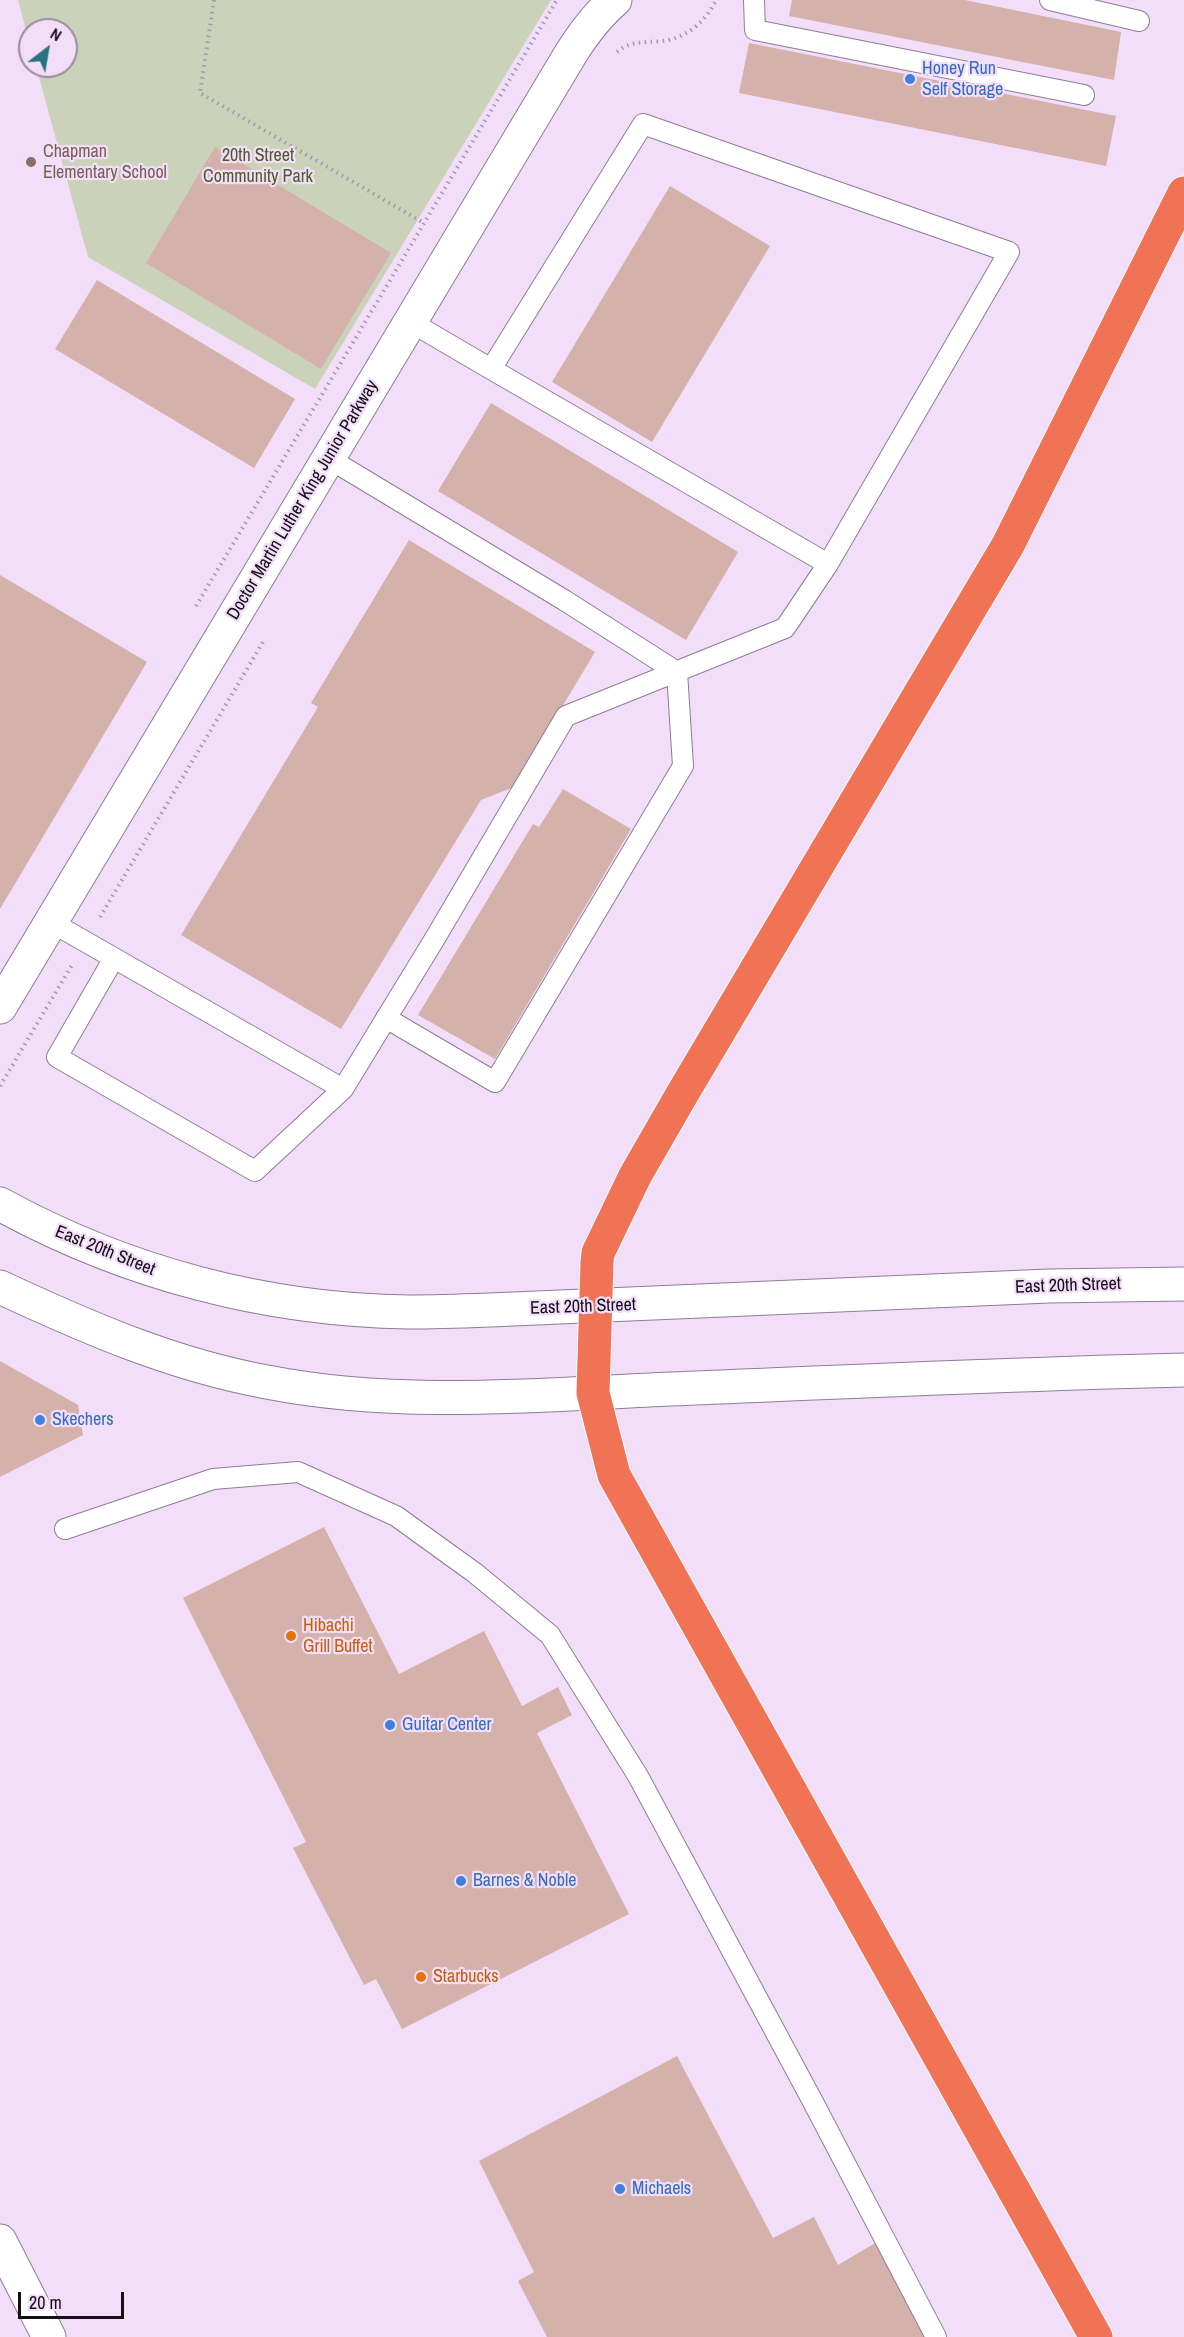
<!DOCTYPE html>
<style>
body{margin:0}
#map{position:relative;width:1184px;height:2337px;overflow:hidden;background:#f2def9;font-family:"Archivo Narrow",sans-serif}
canvas{display:block}
.north{position:absolute;left:18px;top:18px;width:60px;height:60px;box-sizing:border-box;background:#f2def9;border:2px solid #9a8b9f;border-radius:50%;rotate:31deg;font-size:16px;font-weight:700;line-height:24px;text-align:center;color:#160f18}
.north::after{content:'';display:block;margin:auto;width:21px;height:27px;background:#2a727c;clip-path:polygon(50% 0,100% 100%,50% 72%,0 100%)}
.scale{position:absolute;left:18px;top:2292px;width:106px;height:27px;box-sizing:border-box;border:3px solid #160f18;border-top:0;padding-left:8px;font-size:18px;line-height:21px;white-space:nowrap;color:#160f18;-webkit-text-stroke:4px #f2def9;paint-order:stroke}
</style>
<div id="map">
<canvas width="1184" height="2337"></canvas>
<div class="north">N</div>
<div class="scale">20 m</div>
</div>
<script>
const g = document.querySelector('canvas').getContext('2d');
g.lineJoin = 'round';
function fill(path, color) { g.fillStyle = color; g.fill(path, 'evenodd'); }
function trace(path, color, width, dash) { g.strokeStyle = color; g.lineWidth = width; g.lineCap = dash ? 'butt' : 'round'; g.setLineDash(dash || []); g.stroke(path); }
function label(font, color, halo, rows, align = 'center') {
  g.font = font + ' "Archivo Narrow",sans-serif'; g.lineWidth = 4.5; g.setLineDash([]); g.textBaseline = 'middle'; g.strokeStyle = halo; g.fillStyle = color; for (const [text, x, y, turn = 0] of rows) {
    g.save(); g.translate(x, y); g.rotate((+turn || 0) * Math.PI / 180); g.textAlign = isNaN(turn) ? turn : align; if (halo) g.strokeText(text, 0, 0); g.fillText(text, 0, 0); g.restore();
  }
}
fill(new Path2D(`
 M18,0H551L315,389L88,257L36,66H66V30H30V45Z`), '#cbd2ba');
fill(new Path2D(`
 M792,0H965L1121,32L1114,80L789,16Z
 M749,43L1116,116L1106,166L739,93Z
 M215,147L391,253L321,369L146,263Z
 M670,186L770,246L652,442L552,382Z
 M97,280L295,399L254,468L55,349Z
 M491,403L738,552L686,640L438,491Z
 M409,540L595,652L514,787L481,800L341,1029L181,935L318,707L311,703Z
 M0,575L147,662L0,909Z
 M563,789L631,829L495,1059L418,1015L533,824L539,827Z
 M0,1361L78,1405L83,1435L0,1477Z
 M324,1527L399,1674L484,1631L522,1706L558,1687L572,1715L537,1733L629,1914L402,2029L376,1979L364,1985L293,1848L306,1842L183,1598Z
 M677,2056L773,2238L814,2217L838,2265L877,2242L925,2337H547L518,2281L534,2272L479,2161Z`), '#d4b1ab');
const service = new Path2D(`
 M754,0L755,30L1084,95
 M1050,0L1139,21
 M491,369L828,564
 M328,458L564,600L677,672
 M51,922L343,1089
 M114,958L57,1057L255,1171L343,1089L434,940L566,716L785,628L828,564L1009,252L643,124L491,369L409,321
 M386,1018L495,1082L683,766L677,672
 M65,1529L213,1479L298,1472L396,1516L475,1573L550,1635L638,1776L812,2100L936,2337`);
const minor = new Path2D(`
 M0,1007L570,55C583,34 596,16 615,0
 M0,2241L49,2337`);
const tertiary = new Path2D(`
 M0,1204C126,1273 265,1310 409,1312C436,1312 463,1311 490,1310L1049,1286L1184,1284
 M0,1287C86,1327 173,1365 267,1382C399,1408 537,1395 671,1389C842,1382 1013,1374 1184,1370`);
const motorway = new Path2D(`
 M1096,2337L614,1475L593,1393L597,1262L598,1253L635,1176L681,1096L1008,545L1184,193`);
trace(service, '#8f7c95', 22);
trace(minor, '#8f7c95', 35);
trace(tertiary, '#8f7c95', 35);
trace(motorway, '#fff', 35);
trace(new Path2D(`
 M214,0L200,93L424,223
 M617,52C632,40 644,43 662,41C685,39 707,21 716,0
 M196,606L557,0
 M100,917L263,642
 M0,1086L72,965`), '#a797ac', 4, [1.5, 4.5]);
trace(service, '#fff', 20);
trace(minor, '#fff', 33);
trace(tertiary, '#fff', 33);
trace(motorway, '#f07355', 33);
for (const [x, y, r, color] of [
 [910,79,6,"#3f7fe0"],
 [31,162,6,"#8d6e63"],
 [40,1420,6,"#3f7fe0"],
 [291,1636,6,"#e8710a"],
 [390,1725,6,"#3f7fe0"],
 [461,1881,6,"#3f7fe0"],
 [421,1977,6,"#e8710a"],
 [620,2189,6,"#3f7fe0"]
]) { const dot = new Path2D(); dot.arc(x, y, r, 0, 2 * Math.PI); g.fillStyle = color; g.fill(dot); trace(dot, '#f2def9', 2); }
label('18px', '#366cbe', '#f2def9', [
 ["Honey Run",922,69],
 ["Self Storage",922,90],
 ["Skechers",52,1420],
 ["Guitar Center",402,1725],
 ["Barnes & Noble",473,1881],
 ["Michaels",632,2189]
], 'left');
label('18px', '#785e54', '#f2def9', [
 ["Chapman",43,152],
 ["Elementary School",43,173]
], 'left');
label('18px', '#4e5a26', '#f2def9', [
 ["20th Street",258,156],
 ["Community Park",258,177]
]);
label('18px', '#160f18', '#f2def9', [
 ["Doctor Martin Luther King Junior Parkway",303,500,-59],
 ["East 20th Street",105,1251,22],
 ["East 20th Street",1068,1286,-2],
 ["East 20th Street",583,1307,-2]
]);
label('18px', '#c56008', '#f2def9', [
 ["Hibachi",303,1626],
 ["Grill Buffet",303,1647],
 ["Starbucks",433,1977]
], 'left');
</script>
